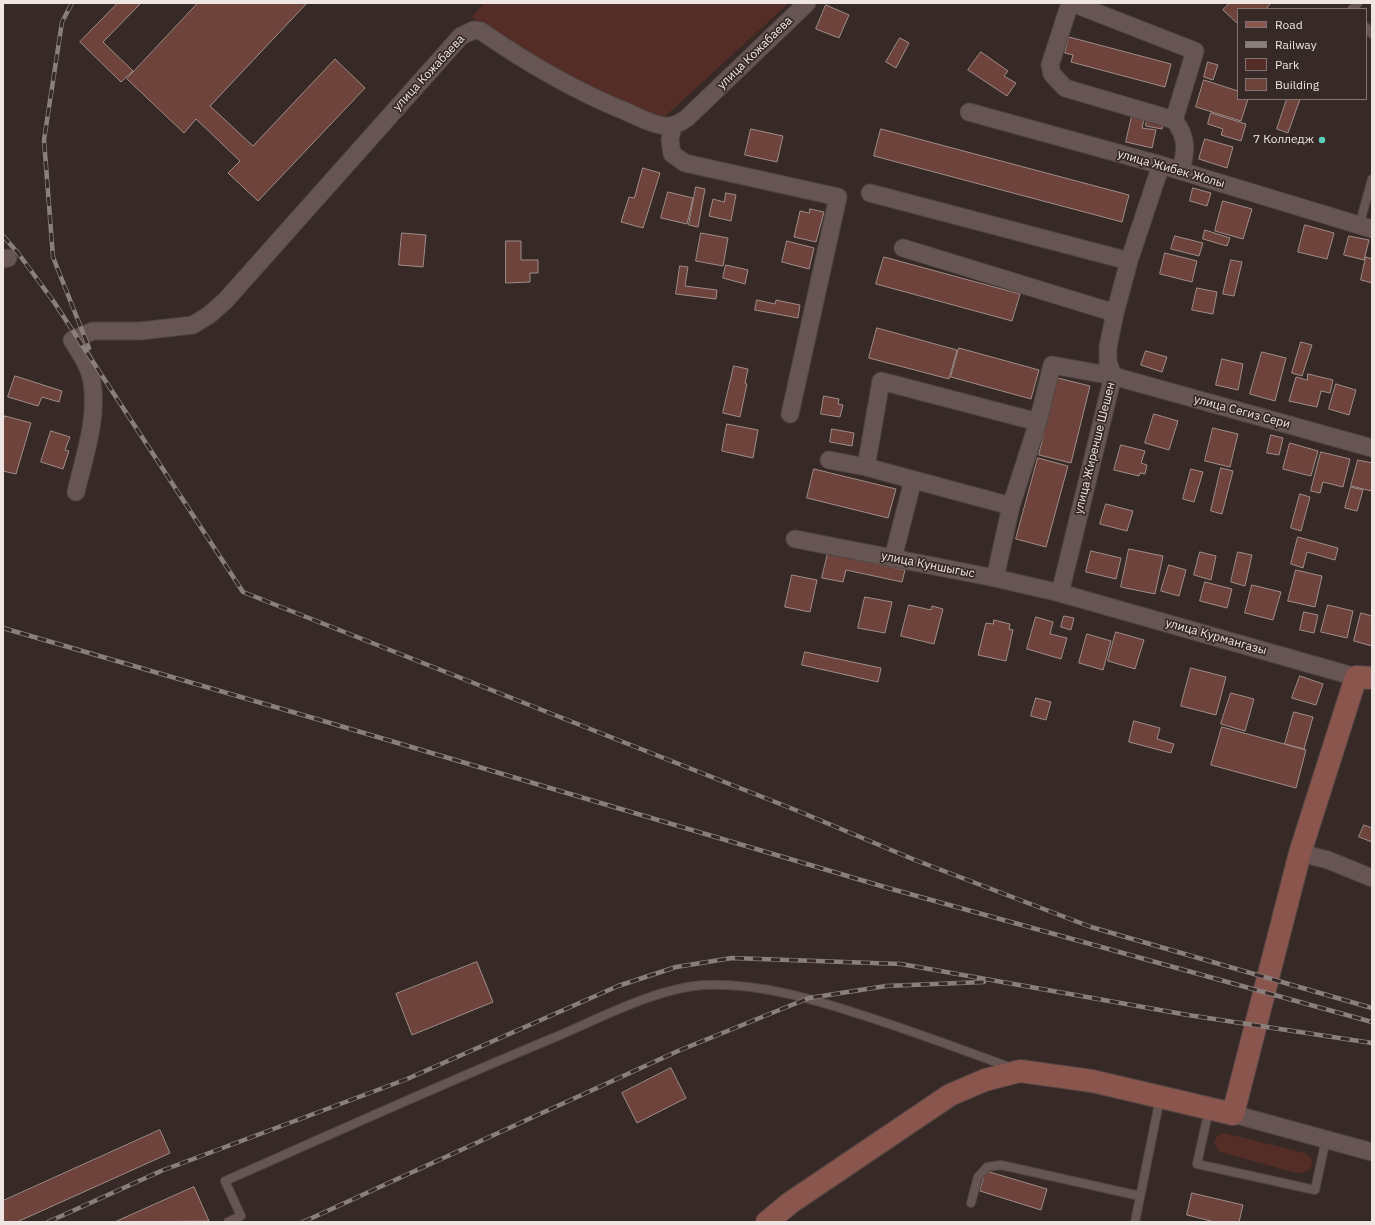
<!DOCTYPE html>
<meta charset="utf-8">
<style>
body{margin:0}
#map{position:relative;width:1375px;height:1225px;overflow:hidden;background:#372926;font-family:"IBM Plex Sans",sans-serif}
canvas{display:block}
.frame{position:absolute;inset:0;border:4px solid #efe5e3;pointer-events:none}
.legend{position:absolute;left:1237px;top:8px;width:130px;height:92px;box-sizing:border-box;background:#372926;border:1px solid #817472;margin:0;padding:5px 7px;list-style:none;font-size:12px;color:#efe5e3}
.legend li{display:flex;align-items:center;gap:8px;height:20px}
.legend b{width:20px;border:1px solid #817472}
</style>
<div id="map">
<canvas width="1375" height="1225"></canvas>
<div class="frame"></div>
<ul class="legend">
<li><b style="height:5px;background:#89554d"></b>Road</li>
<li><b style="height:5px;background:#8b7f7d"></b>Railway</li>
<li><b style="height:11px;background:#542d26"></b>Park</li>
<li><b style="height:11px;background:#6d433b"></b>Building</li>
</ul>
</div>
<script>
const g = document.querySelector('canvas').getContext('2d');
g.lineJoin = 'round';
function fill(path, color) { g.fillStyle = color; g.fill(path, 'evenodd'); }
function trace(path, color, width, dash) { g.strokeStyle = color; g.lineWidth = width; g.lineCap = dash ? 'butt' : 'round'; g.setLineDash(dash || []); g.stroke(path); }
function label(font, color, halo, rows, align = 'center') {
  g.font = font + ' "IBM Plex Sans",sans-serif'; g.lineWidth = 3.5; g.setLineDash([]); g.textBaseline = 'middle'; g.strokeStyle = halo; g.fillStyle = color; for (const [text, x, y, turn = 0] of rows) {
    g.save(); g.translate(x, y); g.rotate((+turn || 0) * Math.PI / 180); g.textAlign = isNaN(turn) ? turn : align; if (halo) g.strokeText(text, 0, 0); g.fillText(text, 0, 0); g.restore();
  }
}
fill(new Path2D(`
 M484,3H789L661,120L536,64L472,17Z
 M1224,1133L1305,1153L1311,1157C1315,1168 1307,1173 1297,1173L1220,1152L1214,1144L1217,1136Z`), '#542d26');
const building = new Path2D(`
 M118,3H141L103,42L133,71L121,82L80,42Z
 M198,3H307L210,106L253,146L335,59L365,88L258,201L228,173L240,161L196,119L184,133L127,79Z
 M1230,3H1271L1266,9H1238V24L1223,10Z
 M826,5L849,15L839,38L816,29Z
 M1069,37L1171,64L1165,87L1071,62L1073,55L1065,53Z
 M900,38L909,43L896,68L886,62Z
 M981,52L1008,71L1004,76L1016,83L1007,96L968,70Z
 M1208,62L1218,65L1213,80L1204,77Z
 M1204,80L1238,91V99H1248L1241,121L1196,107Z
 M1287,99H1300L1288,133L1277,129Z
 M1133,112L1145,114L1142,128L1156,130L1152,148L1126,142Z
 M1211,113L1246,124L1241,141L1221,135L1223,129L1208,124Z
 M1147,117L1164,120L1162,129L1146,126Z
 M751,129L783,136L777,162L745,155Z
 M881,129L1129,195L1122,222L874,156Z
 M1205,139L1233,147L1227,168L1199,159Z
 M643,168L660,173L643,228L621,222L629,197L634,198Z
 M696,187L705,189L698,227L689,225Z
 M1193,188L1211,193L1207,206L1190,201Z
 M668,192L693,198L687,224L661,218Z
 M726,193L736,195L731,221L709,216L713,199L724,202Z
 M1223,201L1252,209L1243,239L1215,231Z
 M810,209L824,212L816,242L794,237L800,211L809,213Z
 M1305,225L1334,233L1327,259L1298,252Z
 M1205,230L1230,238L1227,246L1203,239Z
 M402,233L426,235L423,267L399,265Z
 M701,233L728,238L723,266L696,261Z
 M1175,236L1203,243L1199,256L1171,249Z
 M1349,236L1369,240L1364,260L1344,255Z
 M506,241H521V260H538V273H530V282L506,283Z
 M787,241L814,248L809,269L782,262Z
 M1165,253L1197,261L1192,282L1160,274Z
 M884,257L1020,294L1012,321L876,284Z
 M1366,257L1372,259V283L1361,280Z
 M1231,260L1242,262L1234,296L1223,294Z
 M726,265L748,270L745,284L723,278Z
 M680,266L688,267L685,286L717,290L716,299L676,294Z
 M1197,288L1217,292L1213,314L1192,310Z
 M757,300L775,304L776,300L800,305L798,318L755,310Z
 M877,328L957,350L949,379L869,358Z
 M1301,342L1312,345L1302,376L1292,373Z
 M959,348L1039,370L1031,399L951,377Z
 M1146,351L1167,357L1162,372L1141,365Z
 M1262,352L1286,358L1275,401L1250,394Z
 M1222,359L1243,364L1238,390L1216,385Z
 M734,366L748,369L745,383L747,384L740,417L723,413Z
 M1308,374L1333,380L1330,393L1321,391L1317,407L1289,401L1296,377L1307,380Z
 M15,376L62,391L59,402L42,397L38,406L8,397Z
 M1058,378L1090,386L1071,463L1039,455Z
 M1336,384L1356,390L1349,415L1329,409Z
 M824,396L839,399L838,404L843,405L840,417L821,414Z
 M1154,414L1178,421L1169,450L1145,443Z
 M5,416L31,423L16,474L3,471V422Z
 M727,424L758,430L753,458L722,451Z
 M1213,428L1238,434L1230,467L1205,461Z
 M832,429L854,433L852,446L830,442Z
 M51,431L70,437L65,450L69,451L63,469L41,462Z
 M1271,435L1283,438L1279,455L1267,453Z
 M1290,443L1318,451L1311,476L1283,469Z
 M1121,445L1145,451L1141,463L1147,465L1145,474L1140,473L1139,476L1114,470Z
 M1321,452L1350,459L1343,487L1323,482L1320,493L1311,491Z
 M1038,458L1068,466L1046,547L1016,539Z
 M1358,460L1372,463V491L1351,486Z
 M1221,468L1233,471L1222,514L1211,511Z
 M814,469L896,489L888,518L807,498Z
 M1191,469L1203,472L1194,502L1183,499Z
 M1351,487L1363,490L1357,511L1345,508Z
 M1300,494L1310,497L1301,531L1291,528Z
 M1106,504L1133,511L1127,531L1100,524Z
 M1298,537L1338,548L1335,560L1307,552L1303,568L1291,564Z
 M1129,549L1163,556L1155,594L1121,587Z
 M1091,551L1121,558L1116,579L1086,572Z
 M1200,552L1216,556L1211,580L1194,575Z
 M1238,552L1252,555L1245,586L1231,582Z
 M828,553L905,570L902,582L846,570L843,582L822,578Z
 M1169,565L1186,570L1179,596L1161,591Z
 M1296,570L1322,576L1315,607L1288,601Z
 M792,575L817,580L810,612L785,607Z
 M1205,582L1232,589L1227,608L1200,601Z
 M1252,585L1281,592L1273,620L1245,613Z
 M865,597L892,602L885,633L858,628Z
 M909,605L931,610L932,606L943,609L934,644L901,636Z
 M1328,605L1353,611L1347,638L1321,632Z
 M1304,612L1318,615L1314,633L1300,630Z
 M1361,613L1372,616V646L1354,641Z
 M1064,616L1074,618L1071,630L1061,627Z
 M1036,617L1053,622L1050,634L1067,638L1061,659L1027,649Z
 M994,620L1010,624L1009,629L1013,630L1006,661L978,655L986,623L993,624Z
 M1116,632L1144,640L1135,669L1108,661Z
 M1087,634L1111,641L1103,670L1079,663Z
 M805,652L881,668L878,682L802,665Z
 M1191,668L1226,677L1216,715L1181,706Z
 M1300,676L1323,684L1316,705L1292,698Z
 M1231,693L1254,699L1245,731L1221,724Z
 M1036,698L1051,702L1046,720L1031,716Z
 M1294,712L1313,717L1304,749L1285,744Z
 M1134,721L1160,728L1157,739L1174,744L1171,753L1129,742Z
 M1222,727L1306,750L1296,788L1211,765Z
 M1364,825L1372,828V842L1359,837Z
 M477,962L493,1002L412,1035L396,994Z
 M671,1068L686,1098L637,1123L622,1093Z
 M160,1130L170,1153L17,1222H3V1201Z
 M986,1171L1047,1189L1041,1210L980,1191Z
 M194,1187L209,1221L115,1222Z
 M1192,1193L1243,1205L1239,1222H1215L1187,1215Z`);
fill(building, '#6d433b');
trace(building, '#9f8d8a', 1);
const service = new Path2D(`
 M1352,9L1358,3
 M1366,27L1372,34
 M1359,226L1372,179
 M1209,1109L1197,1164L1315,1190L1326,1139
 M971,1203L978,1177L987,1167L1001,1165L1140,1196
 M228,1222L241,1216L225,1181C336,1132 446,1082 558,1036C602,1017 657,988 704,985C760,983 813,999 865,1016C915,1032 963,1050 1012,1068
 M1135,1222L1160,1098`);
const minor = new Path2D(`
 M1070,3L1050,65L1052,74L1065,88L1174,120C1188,138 1186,150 1181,171
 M1072,3L1195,51L1174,120
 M969,112L1161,165L1372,229
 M673,126L670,140L672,154L685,163L838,197L790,414
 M870,193L1129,261
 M903,248L1115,313
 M3,259L8,258
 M829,460L866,467L1011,506
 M866,467L881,381L1038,422
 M76,492C84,457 98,419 92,382C90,367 80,353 72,340L93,331H140L193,325L209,315L225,301L461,36L474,30L481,31C527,63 575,91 627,112C639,117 652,125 665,126C673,127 680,123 687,118L807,3
 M795,539L995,578L1060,593L1356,677
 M893,558L913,480
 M995,578L1011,506L1038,422L1052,365L1113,376L1372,448
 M1060,593L1113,376L1108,362V347L1115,313L1129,261L1161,165
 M1300,853L1328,860L1372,878
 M1233,1114L1372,1152`);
const secondary = new Path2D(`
 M767,1222L790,1203L950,1095L985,1080L1020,1071L1092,1081L1233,1114L1300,853L1356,677L1372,678`);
trace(service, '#504442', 10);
trace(minor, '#504442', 19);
trace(secondary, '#504442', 24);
trace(service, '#665552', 8);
trace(minor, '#665552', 17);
trace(secondary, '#89554d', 22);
const rail = new Path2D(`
 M72,3L62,22L44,140L53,257L89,348
 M3,236L18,253L54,302L243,592L798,811L915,860L1091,927L1372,1008
 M3,628L320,720L888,888L1372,1022
 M48,1222L161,1171L407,1079L618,986L676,967L732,958L901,964L1188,1015L1372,1043
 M303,1222L678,1051L809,998L886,986L984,982`);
trace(rail, '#8b7f7d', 4.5);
trace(rail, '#372926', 3, [9]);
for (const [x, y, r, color] of [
 [1322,140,4,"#5bcebb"]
]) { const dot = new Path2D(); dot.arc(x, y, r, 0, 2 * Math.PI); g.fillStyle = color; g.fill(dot); trace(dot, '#372926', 1.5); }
label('12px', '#efe5e3', '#372926', [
 ["улица Кожабаева",755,53,-44],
 ["улица Кожабаева",429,73,-47],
 ["улица Жибек Жолы",1171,169,16],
 ["улица Сегиз Сери",1242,412,15],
 ["улица Жиренше Шешен",1095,448,-76],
 ["улица Куншыгыс",928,565,11],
 ["улица Курмангазы",1216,637,16]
]);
label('12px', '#efe5e3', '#372926', [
 ["7 Колледж",1314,140]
], 'right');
</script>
